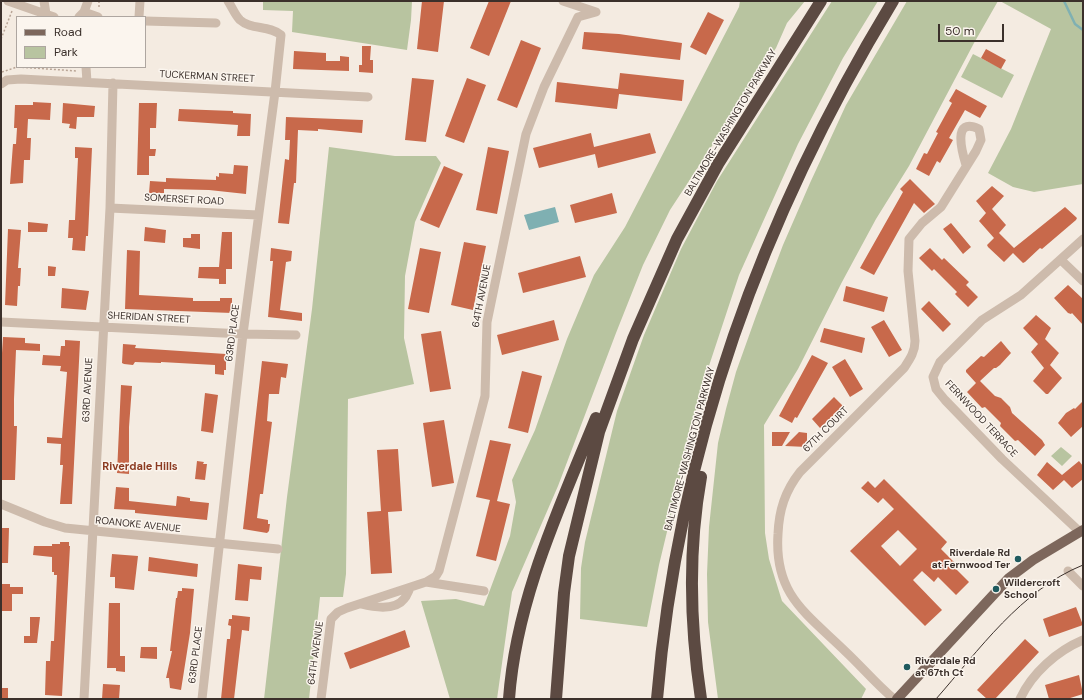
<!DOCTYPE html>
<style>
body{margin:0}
#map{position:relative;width:1084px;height:700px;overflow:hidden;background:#f4ebe1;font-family:"DM Sans",sans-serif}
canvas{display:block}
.frame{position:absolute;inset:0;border:2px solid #3b302b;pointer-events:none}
.legend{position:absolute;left:16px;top:16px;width:130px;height:52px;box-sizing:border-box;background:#fbf5ee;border:1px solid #aea6a0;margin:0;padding:5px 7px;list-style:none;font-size:12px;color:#3b302b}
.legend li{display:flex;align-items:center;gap:8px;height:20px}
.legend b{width:20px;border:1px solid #aea6a0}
.scale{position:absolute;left:938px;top:24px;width:66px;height:18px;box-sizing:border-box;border:2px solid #3b302b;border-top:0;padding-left:5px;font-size:12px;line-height:14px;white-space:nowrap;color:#3b302b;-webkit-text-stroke:3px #fbf5ee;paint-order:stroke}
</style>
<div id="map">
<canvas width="1084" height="700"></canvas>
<div class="frame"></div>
<ul class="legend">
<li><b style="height:5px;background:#7d675c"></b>Road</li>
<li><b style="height:11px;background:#b8c4a0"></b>Park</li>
</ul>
<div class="scale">50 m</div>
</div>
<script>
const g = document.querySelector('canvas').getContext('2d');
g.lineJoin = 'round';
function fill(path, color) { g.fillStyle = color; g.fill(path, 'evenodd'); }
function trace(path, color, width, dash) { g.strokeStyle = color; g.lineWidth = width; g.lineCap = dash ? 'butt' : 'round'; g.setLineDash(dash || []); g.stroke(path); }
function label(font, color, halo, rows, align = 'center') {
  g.font = font + ' "DM Sans",sans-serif'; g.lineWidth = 3; g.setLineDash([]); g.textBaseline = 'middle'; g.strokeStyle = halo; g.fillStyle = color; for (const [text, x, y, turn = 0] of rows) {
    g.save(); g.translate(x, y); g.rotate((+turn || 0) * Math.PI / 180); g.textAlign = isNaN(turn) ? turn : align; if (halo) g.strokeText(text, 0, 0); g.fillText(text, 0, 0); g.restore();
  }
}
fill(new Path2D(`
 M263,1H412L411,20L407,50L292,32L293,11L263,10Z
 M740,1H805L787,23L776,48L670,210L643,265L616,333L558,486L512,592L497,699H450L421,601L456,599L484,606L510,536L516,502L512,480L535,430L567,339L594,275L625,227L739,7Z
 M832,1H878L843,58L798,144L739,275L701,390L659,565L647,627L580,619L581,568L585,542L617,411L644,335L681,249L717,181Z
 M907,1H998L974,43L909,166L876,219L842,282L798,369L764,425L765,533L769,559L782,601L866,689L861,699H718L708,622L707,574L709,527L718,443L726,409L736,372L756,316L783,245L810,183L846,105Z
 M1000,1H1083V184L1034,192L1013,187L988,173L1011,129L1051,29Z
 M973,54L1014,75L1002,98L961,77Z
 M329,147L395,156H436L441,163L415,222L405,276L404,338L414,384L348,399L346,574L343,597H320L309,699H264L287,497L312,309Z
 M1061,447L1072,456L1062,466L1051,456Z`), '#b8c4a0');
fill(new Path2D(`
 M555,207L559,222L529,230L524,215Z`), '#7fb0b2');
trace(new Path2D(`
 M1064,1L1075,24L1083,30`), '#7fb0b2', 2.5);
fill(new Path2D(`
 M422,1H444L438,52L417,49Z
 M489,1H511L489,56L470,48Z
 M708,12L724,20L706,55L690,47Z
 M584,32L619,34L682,43L680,60L582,49Z
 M521,40L541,48L517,108L497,100Z
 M362,46H371L370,60H373V73L359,72V65H362Z
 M986,49L1006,60L1001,69L981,58Z
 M294,51L326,53V61H340V56L349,57V71L293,69Z
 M620,73L684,80L682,101L619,94L617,109L555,102L557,82L618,89Z
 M412,78L434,80L426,142L405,140Z
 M467,78L486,85L464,143L445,136Z
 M956,89L987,106L980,118L965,110L949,138L953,140L940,163L937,161L929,176L916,169L924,153L927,154L938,133L936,132L952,103L949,101Z
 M33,102L51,103L50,120L28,119L27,138H31L30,160H24L23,183L10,184L13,144H16L17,128H14L15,105H33Z
 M63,103L95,106L94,117H77L76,129L69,128L70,124L62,123Z
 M139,103H157L156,128H150V149H156L155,156H149V175H137Z
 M179,109L233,111V113L251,114L250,136H237L238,125L178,121Z
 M286,117L363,120L362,133L318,129V131L298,130L296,183H294L289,224L278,223L285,159L289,160L290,140H285Z
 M591,133L594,147L650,133L656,153L598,168L595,154L539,168L533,148Z
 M75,147L92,148L88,236H86L85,251L72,250L73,238H68L69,220H75L78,158H75Z
 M488,147L509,151L497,214L476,210Z
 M234,165L248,166L246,194L209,190L164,189V193H149L150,181L166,182V178L216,180V176L219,177V173L233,174Z
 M444,166L463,174L439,228L420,220Z
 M910,179L935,204L924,213L914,203L874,275L860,268L903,192L900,189Z
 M992,186L1004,196L992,209L1006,225L999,233L1014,248L1065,207L1077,218L1076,220L1042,249L1040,248L1025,262L1023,263L1013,253L1004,262L988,247L987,245L994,238L979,221L986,213L976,201Z
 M612,193L617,213L575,223L570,205Z
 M28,222L48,224L47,232H28Z
 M951,223L971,247L963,254L943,229Z
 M145,227L166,230L165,243L144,241Z
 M8,229L21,230L18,268H21L20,286H18L17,306L5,305Z
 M222,232H232V269H226V284H219V279L198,278L199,267H219Z
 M191,234H200V249L183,247V238H191Z
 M464,242L486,246L473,310L451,305Z
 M271,248L292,251L291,261L286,262L280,310L302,313V321L268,317L273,261H270Z
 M420,248L441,252L429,313L408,309Z
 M930,248L942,260L944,258L969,282L966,285L978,297L968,307L955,294L957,292L934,269L932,271L919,258Z
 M127,250L140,251L139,295L193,298V301H220V298H232V313L125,309Z
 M580,256L586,277L523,293L518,273Z
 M48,266L56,267L55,276H48Z
 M1068,285L1083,299V325L1072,313L1071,314L1068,313L1054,298Z
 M846,286L888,297L884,312L843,301Z
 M62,288L89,291L86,310L61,308Z
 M929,301L951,324L943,332L921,309Z
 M1036,315L1051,328L1045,339L1059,353L1050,365L1062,378L1048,394H1046L1033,381L1044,368L1031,352L1038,344L1023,328Z
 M554,320L559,340L502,355L497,335Z
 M884,320L902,350L889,357L871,327Z
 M824,328L865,338L862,353L820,342Z
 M441,331L451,389L430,392L421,334Z
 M3,337L25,338V343L40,344V351L16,350L14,399V426H17L15,480H2L1,369Z
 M65,340L80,341L72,504H60L63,465H60L61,444L47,443V437L62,438L67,372L60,371L61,366L42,365L43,355L60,356L61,346H65Z
 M1001,341L1011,353L1000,365L996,368H994L980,381L995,396L1001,398L1010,407L1012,413L1042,440L1045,445L1035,456L1018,440L1015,441L1000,426L1001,423L985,407L982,408L967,392L976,383L966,372V370L981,356L984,357Z
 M123,344L136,345L135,348L226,354V370H224V375L215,374V365L161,362V363L135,362L133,365L124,364L122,363Z
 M812,355L828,363L797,418L795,417L792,423L779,416Z
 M845,359L863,389L850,397L832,367Z
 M262,361L288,364L286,378L281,377L279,394H269L267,421L272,422L263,494H260L257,518L268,520V524H270L269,531L267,533L243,529Z
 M522,371L542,376L528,433L508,428Z
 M121,385L132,386L129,427V474L117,473Z
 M205,393L218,395L213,433L201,431Z
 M834,397L843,406L820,428L812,419Z
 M1083,401V426L1071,437L1058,423L1066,413L1074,408L1075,409Z
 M444,420L454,483L432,487L423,423Z
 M772,432H790L782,446H772Z
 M799,432L807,433V447L785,446Z
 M490,440L511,444L497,501L510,504L496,561L476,556L490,500L476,497Z
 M398,449L402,511L388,512L392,573L371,574L367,512L381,511L377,450Z
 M197,461L204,462L203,464H207L205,480L195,479Z
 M1079,461L1083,466V479L1072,488L1064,480L1053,490L1052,489L1037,475L1047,462L1062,475Z
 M884,479L947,542L941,549L954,562L952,565L969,582L956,595L938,577L934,582L922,571L913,580L942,610L925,626L850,551L894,509L883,498L878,503L861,488L868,481L875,488ZM898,530L917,549L900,566L881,546Z
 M116,487L129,488V501L176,506L177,496L190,498V501L209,503L207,520L135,513V510L114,509Z
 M1,528H9L8,563H1Z
 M60,542H69V546H70L62,696L45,695L46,661H50L51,641H54L57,575H54V572H52V557L33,555L34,546H52V544H60Z
 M112,554L138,556L134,590L115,588V577H110Z
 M149,557L198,564L197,577L148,571Z
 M238,564L262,567L261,580L250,579L248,601L235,600Z
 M1,584H10V587H23V594H12V611H1Z
 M182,588L194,589L190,633L181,690L170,688L169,678H166L172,651H170L176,598H177L178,591H182Z
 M109,603H120V656H125V672L116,671V668H107Z
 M1076,607L1083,625L1049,637L1043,619Z
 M232,615L250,617L249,631L242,630L234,699H221L227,639H230L231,626L228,625L229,619H232Z
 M30,617H40L37,643H24V636H30Z
 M405,630L410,647L350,669L344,653Z
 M1025,639L1039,652L995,699H987L977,690Z
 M141,647H157V659L140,658Z
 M1079,675L1083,694L1067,699H1049L1045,685Z
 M103,684L120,685L119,699H102Z
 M1,688H8V699H1Z`), '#c8694b');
trace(new Path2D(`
 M99,7V1
 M1,39L12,11
 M18,67L77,71
 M2,72L17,67`), '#b9a596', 1.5, [2, 2]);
trace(new Path2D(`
 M8,1L54,17
 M44,1L46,14
 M563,1L596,12
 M84,12L98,17
 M79,17L84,12L88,1
 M139,17L140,1
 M145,21L216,23
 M86,67L87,82
 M1,84L7,80L21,79L368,97
 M110,208L258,215
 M1061,260L1083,281
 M1,322L243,334L296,335
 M1,504L45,522L65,528L278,549
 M1080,532L1002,459L945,400L936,389L933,377L940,362L982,320L1021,295L1083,239
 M1068,571L1083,586
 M426,582L484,591
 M361,604C373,607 395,611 404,599C407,596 408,592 410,588
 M84,699L110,208L113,83
 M202,699L243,334L275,92L281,35C269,25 251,30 240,20C235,15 232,7 228,1
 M321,699L331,619L338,612L347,608L426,582L436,576L439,571L485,396L487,322L526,134L544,87L578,17L596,12
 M894,699C877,685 862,667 846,652C806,613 774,595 778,534C779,510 785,491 800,472L904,368C910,359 915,352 915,341L908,271L909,239L922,223L941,207L976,151L981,140L979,129C952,116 962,152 966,165
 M1020,699C1032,673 1057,651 1083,640`), '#cdbbac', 9);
trace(new Path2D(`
 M897,699L1009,578L1033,560L1083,530`), '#7d675c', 10);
trace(new Path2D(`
 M701,477C688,550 690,626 701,699
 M509,699C516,600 559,509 596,418
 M556,699L564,593L569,556L599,432L633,339L677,239L718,164L821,1
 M657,699C678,446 762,217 893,1`), '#5c4a42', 12);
trace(new Path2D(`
 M936,699C979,650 1021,590 1083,565`), '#3b302b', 1);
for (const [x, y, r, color] of [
 [1018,559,4,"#1f5a5e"],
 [996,589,4,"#1f5a5e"],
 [907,667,4,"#1f5a5e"]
]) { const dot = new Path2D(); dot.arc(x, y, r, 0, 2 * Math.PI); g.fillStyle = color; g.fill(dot); trace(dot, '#fbf5ee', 1.5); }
label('10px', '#3b302b', '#fbf5ee', [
 ["TUCKERMAN STREET",207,77,3],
 ["BALTIMORE-WASHINGTON PARKWAY",731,123,-59],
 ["SOMERSET ROAD",184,200,3],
 ["64TH AVENUE",482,296,-79],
 ["SHERIDAN STREET",149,318,3],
 ["63RD PLACE",233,333,-83],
 ["63RD AVENUE",88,390,-87],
 ["FERNWOOD TERRACE",981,419,47],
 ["67TH COURT",826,430,-45],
 ["BALTIMORE-WASHINGTON PARKWAY",690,449,-75],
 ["ROANOKE AVENUE",138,525,6],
 ["64TH AVENUE",316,653,-82],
 ["63RD PLACE",196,655,-83]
]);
label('bold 10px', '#3b302b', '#fbf5ee', [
 ["Riverdale Rd",1010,553,"right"],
 ["at Fernwood Ter",1010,565,"right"],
 ["Wildercroft",1004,583],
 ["School",1004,595],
 ["Riverdale Rd",915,661],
 ["at 67th Ct",915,673]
], 'left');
label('bold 11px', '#8c3b22', '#fbf5ee', [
 ["Riverdale Hills",140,467]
]);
</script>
